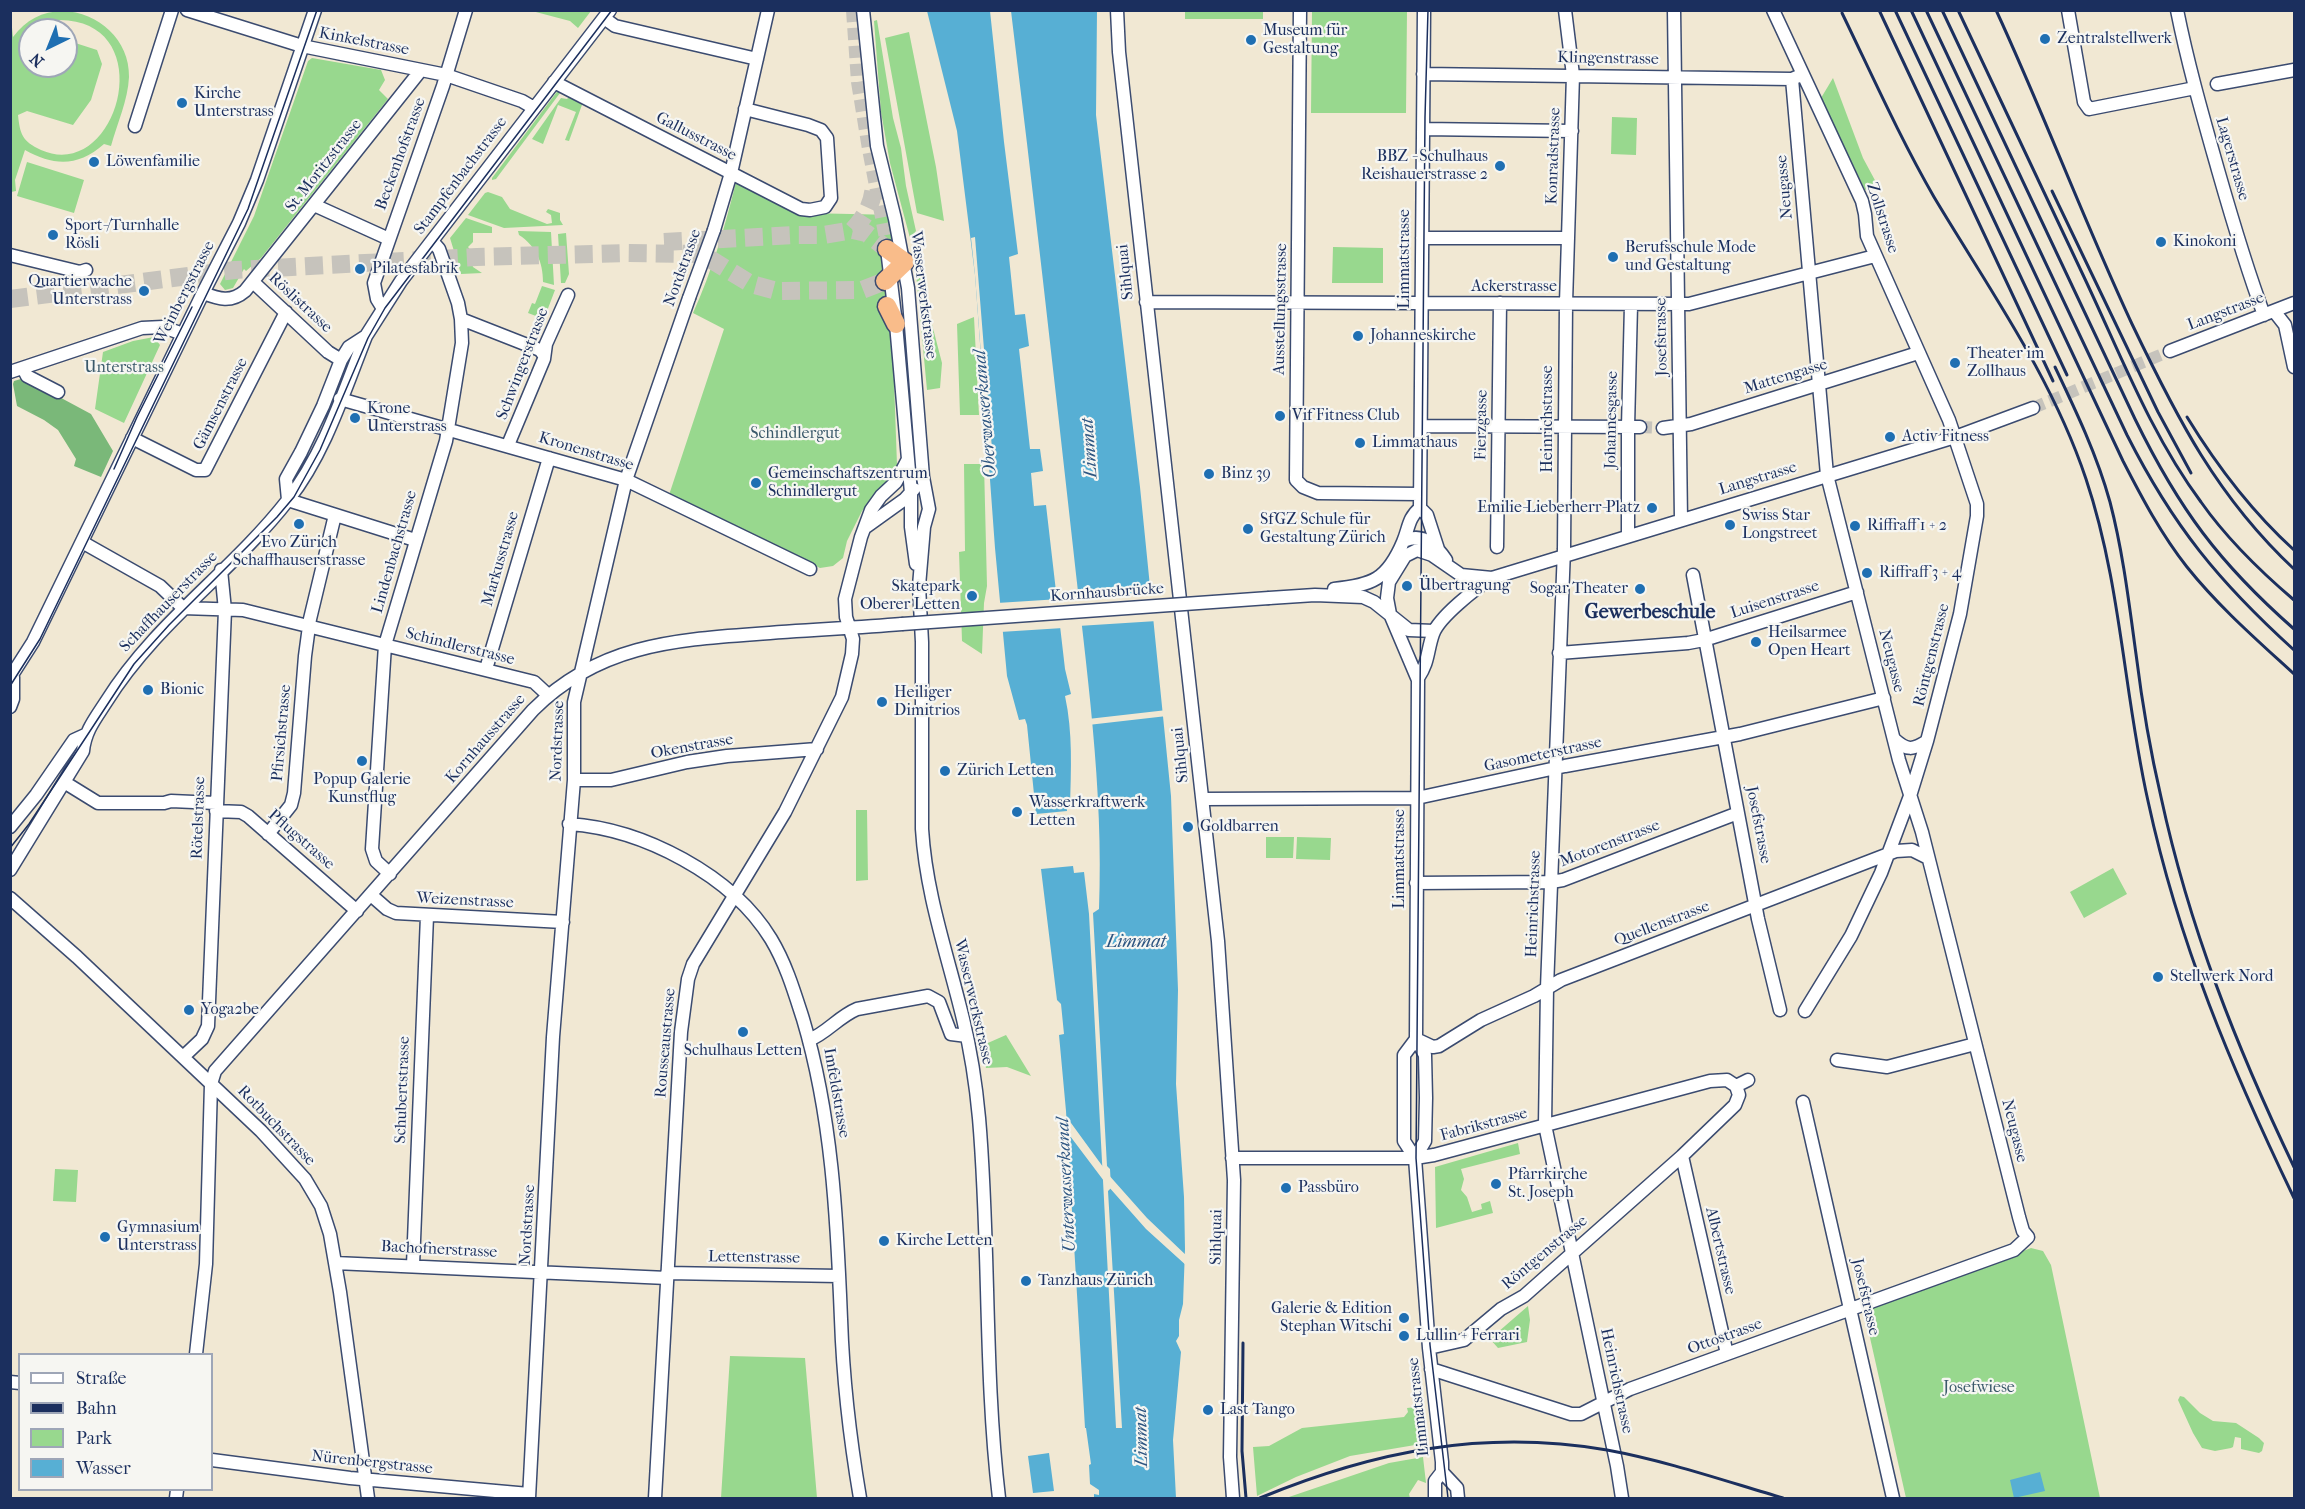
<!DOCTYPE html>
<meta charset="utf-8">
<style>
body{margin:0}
#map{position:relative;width:2305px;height:1509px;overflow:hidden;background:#f1e8d3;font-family:"IM FELL French Canon",serif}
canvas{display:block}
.frame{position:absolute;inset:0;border:12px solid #1b2f5e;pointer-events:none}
.legend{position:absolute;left:18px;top:1353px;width:195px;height:138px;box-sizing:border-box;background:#f6f6f2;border:2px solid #9ea6b7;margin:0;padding:8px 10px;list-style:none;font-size:18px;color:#1b2f5e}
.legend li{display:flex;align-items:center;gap:12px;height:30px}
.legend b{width:30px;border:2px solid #9ea6b7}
.north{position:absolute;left:18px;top:18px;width:60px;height:60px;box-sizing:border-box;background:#f6f6f2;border:2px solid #9ea6b7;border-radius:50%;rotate:223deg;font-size:16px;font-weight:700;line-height:24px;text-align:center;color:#1b2f5e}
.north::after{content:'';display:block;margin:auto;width:21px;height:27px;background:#1f6fb2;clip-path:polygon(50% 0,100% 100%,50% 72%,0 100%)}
</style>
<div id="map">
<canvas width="2305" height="1509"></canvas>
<div class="frame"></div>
<ul class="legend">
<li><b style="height:8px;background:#fff"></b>Straße</li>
<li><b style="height:8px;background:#1b2f5e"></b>Bahn</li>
<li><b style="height:16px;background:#98d88e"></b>Park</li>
<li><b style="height:16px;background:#57afd4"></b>Wasser</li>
</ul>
<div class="north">N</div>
</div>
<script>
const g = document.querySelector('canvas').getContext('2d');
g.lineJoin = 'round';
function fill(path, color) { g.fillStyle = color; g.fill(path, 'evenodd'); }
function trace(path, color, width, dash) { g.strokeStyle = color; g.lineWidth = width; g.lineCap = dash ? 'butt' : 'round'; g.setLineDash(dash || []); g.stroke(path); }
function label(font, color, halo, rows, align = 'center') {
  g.font = font + ' "IM FELL French Canon",serif'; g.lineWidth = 4.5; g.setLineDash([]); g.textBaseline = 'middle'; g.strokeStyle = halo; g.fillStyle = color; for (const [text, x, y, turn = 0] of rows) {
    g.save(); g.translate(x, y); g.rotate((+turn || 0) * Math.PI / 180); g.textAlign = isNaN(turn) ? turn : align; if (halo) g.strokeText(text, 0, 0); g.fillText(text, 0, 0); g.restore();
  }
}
fill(new Path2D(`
 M1263,10V19H1185V11Z
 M63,11C98,12 130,40 129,77C128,100 117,124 111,146L104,144C78,167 54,166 25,150L15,180L16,191L11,192V18L13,37C26,20 42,11 63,11ZM60,20C162,21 118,184 41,150C22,141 20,134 18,115L27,111L73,125L91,100L102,64L97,50L66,40V66H30V50L27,49L30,30Z
 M532,11H591L578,28L570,21Z
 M1312,11H1407L1406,113H1311Z
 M877,20L893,118L901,148L906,186L916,231L910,238L890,163L881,112L874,21Z
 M909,32L936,167L944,221L917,213L885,38Z
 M312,58L381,70L385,80L379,90L388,99L261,258L246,271L244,269L233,288L225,290L220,284L254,216L308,61Z
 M1833,78L1863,158L1877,184L1865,190L1821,98Z
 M559,89L560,93L496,179L492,180V178Z
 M571,95L583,102L569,141L565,140L576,112L558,105L543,144L532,139L561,98L567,99Z
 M1612,117L1637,118L1636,155L1611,154Z
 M27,162L84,180L74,213L17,196Z
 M736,182L806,213L895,215L899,236L882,256L893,353L897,465L891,477L862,511L847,541L843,558L833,566L820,568L669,495L724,329L693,313C712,271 725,227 736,182Z
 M488,192L502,197L510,209L547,224L552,223L551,215L546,212L548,209L560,213V220L563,225L504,228L468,215L485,193Z
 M466,218L492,227V233H473V242L468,247L473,253L471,260L473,267L482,273L461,274L450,238Z
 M518,231L551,232L554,285L543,282C543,262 536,246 519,235Z
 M566,233L569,274L565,283H561L558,234Z
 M1333,247L1383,248V283H1332Z
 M916,273H922L928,309L942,363L940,388L927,390Z
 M542,286L555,290L544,319L528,313L532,303L535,304Z
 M974,317L979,415H960L957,324Z
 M154,337L160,345L124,423L95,409L103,352L133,341Z
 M964,464H984L987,586L984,603L982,654L962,641L959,552L965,551Z
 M856,810H867L868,880L856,881Z
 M1266,837H1294L1293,858H1266Z
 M1297,837L1331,838L1330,860L1296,859Z
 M2113,868L2127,894L2084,918L2070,892Z
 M1006,1035L1031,1076L1007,1067L986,1068L981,1046Z
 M1518,1143L1520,1154L1461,1169L1464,1179L1461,1190L1467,1197L1472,1212L1482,1209L1481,1204L1490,1201L1493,1213L1436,1228L1435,1167Z
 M55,1169L78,1170L76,1202L53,1201Z
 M2031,1248L2043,1251L2051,1265L2100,1498H1906L1864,1311Z
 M1528,1306L1530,1320L1527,1342L1498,1348L1490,1339Z
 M730,1356L805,1358L817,1498H721Z
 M2180,1396L2184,1397L2200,1413L2213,1421L2236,1423L2259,1438L2264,1443L2262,1451L2259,1453L2241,1449V1438L2235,1437L2233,1447L2231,1448L2215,1451L2202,1448L2193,1433L2178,1400Z
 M1416,1407L1421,1444L1350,1456L1296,1477L1257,1496L1253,1447L1269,1446L1302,1428L1404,1417L1408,1412L1407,1408Z
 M1423,1457L1426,1483L1418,1480L1409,1494L1410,1498H1286L1389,1463Z`), '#98d88e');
fill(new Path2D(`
 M24,378L91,414L113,451L101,477L74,466L76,459L58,430L44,420L17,406L13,384L14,381Z`), '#7ab879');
fill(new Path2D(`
 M927,11H990L1004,142L1018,254L1009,257L1015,315L1025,314L1029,346L1019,349L1030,449H1040L1043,471L1031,473L1034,506L1046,505L1065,669L1071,694L1065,696C1073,733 1071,769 1070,808H1067V811L1036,814L1027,725L1025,719L1019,720L1007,676L995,548L975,275L957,131Z
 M1011,11H1097L1096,115L1140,487L1171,796L1178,990L1176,1084L1184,1197L1185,1249L1183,1304L1179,1320V1336L1176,1341L1181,1352L1173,1440L1176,1498H1094V1494L1099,1495V1490L1090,1484L1089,1465L1091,1464L1086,1428H1085L1066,1111L1059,1035L1064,1034L1061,1004L1057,1000L1041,869L1073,866L1074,873L1084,872L1089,914L1116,1428H1122L1108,1191L1111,1188L1110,1169L1107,1166L1093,913L1099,909C1104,789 1086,667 1073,547C1053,368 1033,189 1011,11Z
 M1049,1453L1054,1491L1033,1493L1028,1456Z
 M2040,1472L2045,1491L2014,1498L2010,1480Z`), '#57afd4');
fill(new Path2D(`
 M975,237L992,449H988L975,275L971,238Z
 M1154,592L1157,621L1078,626L1075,597Z
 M1060,599L1063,628L1000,632L997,603Z
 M1167,710V716L1088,725V719Z
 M1063,1112L1106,1171L1107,1185L1064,1128Z
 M1107,1173L1147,1218L1188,1257V1267L1146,1229L1108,1186Z`), '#f1e8d3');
trace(new Path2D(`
 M852,10L857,82L868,149L887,249
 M2033,408L2170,351
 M1640,427L1663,428`), '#c6c3bc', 12, [12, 6]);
trace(new Path2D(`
 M853,230C866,215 873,204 874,184
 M664,242L796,235H823L853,230L866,233L887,249
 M10,299L235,270L477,257L627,253L694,254L710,259L751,284L777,291L862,290L885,281`), '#c6c3bc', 18, [18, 9]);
const minor = new Path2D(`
 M187,10L302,46L446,75L522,101L534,108
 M863,10L877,146L895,219L908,288L923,477L929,509L924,527L919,586L922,642V829C926,895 948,956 963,1019C971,1052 976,1085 979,1118C990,1244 984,1372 999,1498
 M1117,10L1119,52L1218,941L1234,1180L1230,1457L1233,1498
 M1300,10L1296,480L1303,487L1318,493L1420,494
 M1565,10L1573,75L1566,303L1564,549L1547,988L1545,1125L1617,1466L1622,1498
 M1674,10L1681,519
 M1773,10L1862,201L1865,214L1867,236L1949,420L1977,504V516L1960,614L1927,741L1910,796L1881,873L1851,936L1805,1011
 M2068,10L2084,102L2089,109L2195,88
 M2177,10C2188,65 2203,117 2218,170C2232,219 2246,267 2264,315
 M604,18L615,26L757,59
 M1423,74L1792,79L1799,76
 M554,82L801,209L810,210L825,207L831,198L827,138L821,130L808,125L745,109
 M2217,84L2294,70
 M135,126L172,10
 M1423,129L1572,131
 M314,205L389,239
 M714,230L731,173L768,10
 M1422,238H1568
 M887,249L896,324L911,493V527L916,564
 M10,255L80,272L86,270
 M253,282L328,352L341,360
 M203,293C219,299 231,303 245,291L421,70
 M1146,302L1689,304L1875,256
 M382,307L377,299L374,283L443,86L466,10
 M2274,311L2285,325L2294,367
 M461,319L540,350L543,354
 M2170,351L2294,303
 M23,368L27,376L58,392
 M10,372L142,328L163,327L183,334
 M340,399L626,480L810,569
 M1421,426L1640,427
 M1663,428L1691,424L1918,353
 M132,438L196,470H205L286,312
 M508,445L544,359L546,344L568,295
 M288,500L286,479L301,452L323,406L341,360L349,347L366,336L401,281L610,10
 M288,500L415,540
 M1420,508L1424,10
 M1420,508L1427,515L1438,549
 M866,527L905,499L914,489
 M1628,536V427L1631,305
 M1404,541C1422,532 1436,545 1446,560
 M82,542L160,586L183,608
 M1497,547L1500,303
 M1693,575L1758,919L1780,1010
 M1334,589C1372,585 1387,580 1403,542C1409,528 1408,518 1420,508
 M1269,598L1315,595L1363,597L1374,602L1409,630L1434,631
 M183,608L243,610L534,682L548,695
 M1559,653L1688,643L1704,640L1857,592
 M486,669L549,458
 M10,678L33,642L203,293L239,223L257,180L315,10
 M1418,678C1429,662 1427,651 1433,634C1439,617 1476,588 1492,578L1955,437L2033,408
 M10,707L13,699V677
 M1894,739C1907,751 1913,750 1927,741
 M574,780H611L687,762L727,756L817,749
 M64,782L98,803H164L171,801L216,803
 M1203,799L1417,798L1565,766L1740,734L1884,698
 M216,811L241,812L248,816L357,911
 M569,824C643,829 732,875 771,939C786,964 794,991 803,1019C832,1116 837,1218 841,1319C843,1379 850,1439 860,1498
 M10,827L36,795L74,740L85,735
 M268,834L291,805L294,793L305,656L310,619L335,515
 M10,870L83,751C85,731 95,719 106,702C156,622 231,573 288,500C325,453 344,391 366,336
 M390,874L376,861L372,849L385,645L446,441L462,343L461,319L458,303L439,249L432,241
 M1416,883L1551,882L1563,880L1738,813
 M371,895L387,909L396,913L563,922
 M10,898L77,957L261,1131L305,1179L321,1206L330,1234L340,1292L368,1498
 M1416,1039L1433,1047L1439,1046L1481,1020L1534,996L1561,980L1896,851L1912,850L1928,858
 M1416,1039L1404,1055V1141L1415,1158L1429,1348L1442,1462V1472L1435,1481V1498
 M809,1040C827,1033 838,1017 857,1009L928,996L939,1002L951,1034L967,1036
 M183,1057L202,1039L208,1026L225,610L221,570
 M1837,1060L1887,1067L1975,1044
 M1736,1086L1748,1080
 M1803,1102L1893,1498
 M1682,1156L1727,1354
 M1232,1158H1415L1434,1155L1710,1081L1727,1080L1736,1086
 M1415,1158L1425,1141L1426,1098L1425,1055L1416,1039L1418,680L1390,614L1387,598L1389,582L1405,556L1417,550L1432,555L1461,575L1492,578
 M335,1263L667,1278
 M413,1265L427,916
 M667,1273L839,1276
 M1429,1348L1464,1340L1501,1309L1524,1296L1682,1156L1735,1105L1739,1095L1736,1086
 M196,1354L206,1264L211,1084L215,1071L533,710C597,646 671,640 756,634C805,630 853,628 902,624
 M1431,1369L1571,1414H1581L1630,1389L2014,1250L2028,1237L2023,1231L2019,1217L1922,832L1899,760L1827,475L1792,79
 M10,1382L20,1383
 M212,1460L350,1478L529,1494
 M1442,1472L1457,1488L1458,1498
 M176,1498L177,1490
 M529,1498L553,1037L574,780V702L626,480L689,298
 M655,1498L681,1032L688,979L693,964L785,812L842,697L852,654L853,639L846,617L845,599L861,537L871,510L881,496L896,482L907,461`);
const highway = new Path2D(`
 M885,281L905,262L887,249
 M887,306L896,324`);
trace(minor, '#3b4b70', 15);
trace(highway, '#3b4b70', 21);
trace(minor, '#fff', 12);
trace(highway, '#f9bc8a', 18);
trace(new Path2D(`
 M1428,10L1425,117L1416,1158L1430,1345L1448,1498
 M114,469L137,417L192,307
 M10,686L40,639L248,209L317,10
 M10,848L29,824L134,664L169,625L277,517L294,497L320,450L368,338L385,308L612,10`), '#1b2f5e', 1.5);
trace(new Path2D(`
 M1879,10L2053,381
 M1895,10L2067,375
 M1911,10L2123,461C2142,498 2161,534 2187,567C2219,607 2257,640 2294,674
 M1926,10L2127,435C2173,526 2219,582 2294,650
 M1942,10L2135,419C2179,509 2219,563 2294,629
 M1958,10C2000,99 2042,188 2084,277C2120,353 2151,435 2201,502C2227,539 2260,571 2294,600
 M1996,10C2044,114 2084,221 2132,324C2177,418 2217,497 2294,569
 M1842,13C1872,75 1900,138 1934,197C1989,289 2052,377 2086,479C2121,583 2124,695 2148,801C2179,944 2231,1067 2294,1198
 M2052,191L2158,412L2191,473
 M2055,367C2076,411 2097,455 2110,502C2123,552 2129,603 2136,654C2142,702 2150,750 2161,797C2189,927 2237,1048 2294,1167
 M2187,417C2217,466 2251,511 2294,550
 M1243,1343L1242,1451L1246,1498
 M1260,1498C1374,1451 1484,1429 1607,1450C1667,1461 1725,1481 1783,1498`), '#1b2f5e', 3);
const minorBridge = new Path2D(`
 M689,298L714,230
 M902,624L1269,598`);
trace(minorBridge, '#3b4b70', 15, []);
trace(minorBridge, '#fff', 12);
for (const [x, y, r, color] of [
 [2045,39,6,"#1f6fb2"],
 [1251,40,6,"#1f6fb2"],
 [182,103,6,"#1f6fb2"],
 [94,162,6,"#1f6fb2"],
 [1500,166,6,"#1f6fb2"],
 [53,235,6,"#1f6fb2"],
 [2161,242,6,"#1f6fb2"],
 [1613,257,6,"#1f6fb2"],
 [360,269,6,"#1f6fb2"],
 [144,291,6,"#1f6fb2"],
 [1358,336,6,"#1f6fb2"],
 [1955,363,6,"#1f6fb2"],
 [1280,416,6,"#1f6fb2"],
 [355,418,6,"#1f6fb2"],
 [1890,437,6,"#1f6fb2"],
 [1360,443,6,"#1f6fb2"],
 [1209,474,6,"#1f6fb2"],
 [756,483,6,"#1f6fb2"],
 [1652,508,6,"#1f6fb2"],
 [299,524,6,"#1f6fb2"],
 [1730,525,6,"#1f6fb2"],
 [1855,526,6,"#1f6fb2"],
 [1248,529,6,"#1f6fb2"],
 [1867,573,6,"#1f6fb2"],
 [1407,586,6,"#1f6fb2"],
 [1640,589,6,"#1f6fb2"],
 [972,596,6,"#1f6fb2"],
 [1756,642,6,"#1f6fb2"],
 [148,690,6,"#1f6fb2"],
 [882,702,6,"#1f6fb2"],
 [362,761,6,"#1f6fb2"],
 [945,771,6,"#1f6fb2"],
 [1017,812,6,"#1f6fb2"],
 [1188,827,6,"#1f6fb2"],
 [2158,977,6,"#1f6fb2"],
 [189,1010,6,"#1f6fb2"],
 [743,1032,6,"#1f6fb2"],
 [1496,1184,6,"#1f6fb2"],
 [1286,1188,6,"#1f6fb2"],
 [105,1237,6,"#1f6fb2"],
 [884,1241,6,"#1f6fb2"],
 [1026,1281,6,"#1f6fb2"],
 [1404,1318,6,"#1f6fb2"],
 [1404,1336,6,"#1f6fb2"],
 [1208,1410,6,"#1f6fb2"]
]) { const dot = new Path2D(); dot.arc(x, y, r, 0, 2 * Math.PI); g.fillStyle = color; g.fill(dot); trace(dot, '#f6f6f2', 2); }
label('16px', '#1b2f5e', '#f6f6f2', [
 ["Museum für",1263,31],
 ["Gestaltung",1263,49],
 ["Zentralstellwerk",2057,39],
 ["Kirche",194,94],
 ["Unterstrass",194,112],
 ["BBZ - Schulhaus",1488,157,"right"],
 ["Reishauerstrasse 2",1488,175,"right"],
 ["Löwenfamilie",106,162],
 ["Sport-/Turnhalle",65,226],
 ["Rösli",65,244],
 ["Kinokoni",2173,242],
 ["Berufsschule Mode",1625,248],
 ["und Gestaltung",1625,266],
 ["Pilatesfabrik",372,269],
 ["Quartierwache",132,282,"right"],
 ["Unterstrass",132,300,"right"],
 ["Johanneskirche",1370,336],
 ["Theater im",1967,354],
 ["Zollhaus",1967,372],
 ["Krone",367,409],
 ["Unterstrass",367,427],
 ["Vif Fitness Club",1292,416],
 ["Activ Fitness",1902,437],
 ["Limmathaus",1372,443],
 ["Gemeinschaftszentrum",768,474],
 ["Schindlergut",768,492],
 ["Binz 39",1221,474],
 ["Emilie-Lieberherr-Platz",1640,508,"right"],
 ["Swiss Star",1742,516],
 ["Longstreet",1742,534],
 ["SfGZ Schule für",1260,520],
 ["Gestaltung Zürich",1260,538],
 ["Riffraff 1 + 2",1867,526],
 ["Evo Zürich",299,543,"center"],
 ["Schaffhauserstrasse",299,561,"center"],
 ["Riffraff 3 + 4",1879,573],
 ["Übertragung",1419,586],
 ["Skatepark",960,587,"right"],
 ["Oberer Letten",960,605,"right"],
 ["Sogar Theater",1628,589,"right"],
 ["Heilsarmee",1768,633],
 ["Open Heart",1768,651],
 ["Bionic",160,690],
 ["Heiliger",894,693],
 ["Dimitrios",894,711],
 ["Zürich Letten",957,771],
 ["Popup Galerie",362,780,"center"],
 ["Kunstflug",362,798,"center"],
 ["Wasserkraftwerk",1029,803],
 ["Letten",1029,821],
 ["Goldbarren",1200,827],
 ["Stellwerk Nord",2170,977],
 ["Yoga2be",201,1010],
 ["Schulhaus Letten",743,1051,"center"],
 ["Pfarrkirche",1508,1175],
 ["St. Joseph",1508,1193],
 ["Passbüro",1298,1188],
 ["Gymnasium",117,1228],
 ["Unterstrass",117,1246],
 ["Kirche Letten",896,1241],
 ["Tanzhaus Zürich",1038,1281],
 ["Galerie & Edition",1392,1309,"right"],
 ["Stephan Witschi",1392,1327,"right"],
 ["Lullin + Ferrari",1416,1336],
 ["Last Tango",1220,1410]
], 'left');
label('16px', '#1b2f5e', '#f6f6f2', [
 ["Kinkelstrasse",364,42,11],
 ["Klingenstrasse",1608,59,1],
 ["Gallusstrasse",696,137,27],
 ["Beckenhofstrasse",401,154,-70],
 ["Konradstrasse",1554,156,-88],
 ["Lagerstrasse",2232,159,74],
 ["St. Moritzstrasse",324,166,-52],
 ["Stampfenbachstrasse",461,176,-53],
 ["Neugasse",1785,187,-95],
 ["Zollstrasse",1882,218,72],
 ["Limmatstrasse",1405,259,-90],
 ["Nordstrasse",683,268,-70],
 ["Sihlquai",1126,272,-96],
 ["Ackerstrasse",1514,287],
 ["Weinbergstrasse",185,293,-63],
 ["Wasserwerkstrasse",923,295,83],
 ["Röslistrasse",300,303,43],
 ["Ausstellungsstrasse",1281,309,-89],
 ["Langstrasse",2226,312,-21],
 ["Josefstrasse",1662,337,-91],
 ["Schwingerstrasse",523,364,-69],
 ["Mattengasse",1786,377,-17],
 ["Gämsenstrasse",221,404,-63],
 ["Heinrichstrasse",1548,419,-90],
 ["Johannesgasse",1612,420,-89],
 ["Fierzgasse",1482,425,-89],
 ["Kronenstrasse",586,452,17],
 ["Langstrasse",1758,479,-17],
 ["Lindenbachstrasse",395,552,-74],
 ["Markusstrasse",501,559,-74],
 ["Kornhausbrücke",1107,593,-4],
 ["Luisenstrasse",1775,600,-18],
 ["Schaffhauserstrasse",169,602,-46],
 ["Schindlerstrasse",460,647,14],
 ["Röntgenstrasse",1932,655,-76],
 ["Neugasse",1891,661,76],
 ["Pfirsichstrasse",282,733,-85],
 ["Kornhausstrasse",486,739,-49],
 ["Nordstrasse",558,741,-88],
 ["Okenstrasse",692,747,-10],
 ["Sihlquai",1181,755,-96],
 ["Gasometerstrasse",1543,755,-12],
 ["Rötelstrasse",199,818,-88],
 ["Josefstrasse",1758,825,79],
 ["Pflugstrasse",301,840,41],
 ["Motorenstrasse",1610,844,-21],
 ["Limmatstrasse",1400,859,-90],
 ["Weizenstrasse",465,901,3],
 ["Heinrichstrasse",1534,904,-88],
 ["Quellenstrasse",1662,924,-21],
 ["Wasserwerkstrasse",973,1002,77],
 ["Rousseaustrasse",666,1043,-85],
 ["Schubertstrasse",403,1090,-88],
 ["Imfeldstrasse",836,1093,80],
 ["Fabrikstrasse",1484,1125,-15],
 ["Rotbuchstrasse",276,1126,46],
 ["Neugasse",2014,1131,76],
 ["Nordstrasse",528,1225,-87],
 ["Sihlquai",1217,1237,-89],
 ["Bachofnerstrasse",439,1250,3],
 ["Albertstrasse",1720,1251,77],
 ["Röntgenstrasse",1545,1253,-40],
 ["Lettenstrasse",754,1258,1],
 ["Josefstrasse",1865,1297,77],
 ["Ottostrasse",1725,1337,-20],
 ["Heinrichstrasse",1616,1381,78],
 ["Limmatstrasse",1419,1407,-96],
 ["Nürenbergstrasse",372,1463,6]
]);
label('16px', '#3a596a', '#f6f6f2', [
 ["Unterstrass",124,368],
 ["Schindlergut",795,434],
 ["Josefwiese",1979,1388]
]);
label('italic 18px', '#2d5581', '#f6f6f2', [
 ["Oberwasserkanal",986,414,-95],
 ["Limmat",1090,448,-94],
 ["Limmat",1136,943],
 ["Unterwasserkanal",1067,1185,-93],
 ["Limmat",1142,1437,-91]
]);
label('bold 20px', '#1b2f5e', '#f6f6f2', [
 ["Gewerbeschule",1650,613]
]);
</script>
